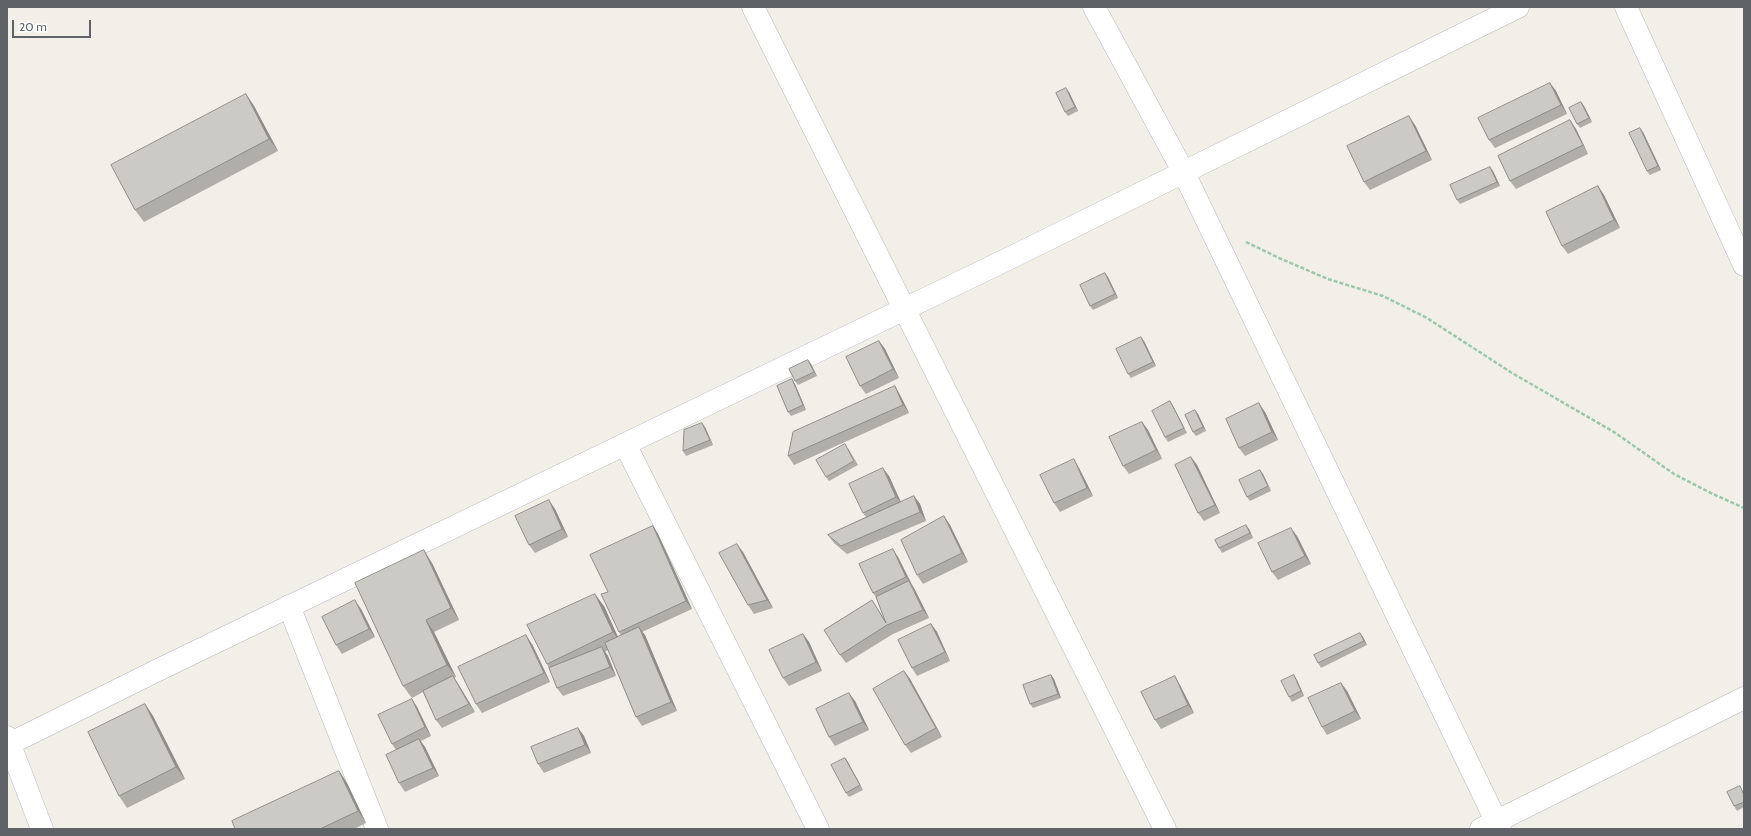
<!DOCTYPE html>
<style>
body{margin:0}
#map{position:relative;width:1751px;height:836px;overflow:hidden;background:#f1efe8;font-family:Cabin,sans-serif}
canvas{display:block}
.frame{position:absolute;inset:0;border:8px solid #5f6368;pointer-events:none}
.scale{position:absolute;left:12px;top:20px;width:79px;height:18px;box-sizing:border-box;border:2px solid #5f6368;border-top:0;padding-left:5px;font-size:12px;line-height:14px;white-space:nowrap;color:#5f6368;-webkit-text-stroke:3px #fff;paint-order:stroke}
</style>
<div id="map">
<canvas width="1751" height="836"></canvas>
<div class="frame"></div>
<div class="scale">20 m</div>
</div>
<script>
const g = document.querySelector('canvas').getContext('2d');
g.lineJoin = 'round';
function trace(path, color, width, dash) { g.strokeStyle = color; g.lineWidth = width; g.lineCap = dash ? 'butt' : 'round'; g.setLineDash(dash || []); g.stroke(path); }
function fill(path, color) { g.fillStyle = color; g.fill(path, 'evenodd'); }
const minor = new Path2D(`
 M753,7L1165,829
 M1094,7L1183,171L1500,829
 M1626,7L1744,265
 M625,444L818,829
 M289,606L377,829
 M7,737L42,829
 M7,745L158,670L1010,258L1518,7
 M1481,829L1744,698`);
trace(minor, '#b5b8bc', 23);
trace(new Path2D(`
 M1246,242L1279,258L1328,279L1383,296L1427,318L1512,373L1614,432L1674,474L1713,494L1744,508`), '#9cc7a9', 2.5, [4, 2]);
trace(minor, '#fff', 22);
fill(new Path2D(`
 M1550,83L1556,91L1567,114L1495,148L1489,140Z
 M1069,92L1078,111L1068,116L1065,112Z
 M246,94L254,106L278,151L144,222L135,210Z
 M1581,102L1584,106L1592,122L1580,128L1577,124Z
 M1570,120L1576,129L1588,154L1516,189L1510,181Z
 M1415,125L1432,160L1370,190L1364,182Z
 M1643,132L1661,170L1650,175L1647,171Z
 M1490,167L1493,171L1500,186L1460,204L1457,200Z
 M1598,186L1604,195L1620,228L1568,254L1562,246Z
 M1108,277L1118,298L1093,310L1090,306Z
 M879,341L885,349L899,378L866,394L860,386Z
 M1144,341L1156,366L1131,378L1128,374Z
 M808,360L811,364L817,376L798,385L795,381Z
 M792,379L795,384L806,410L791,416L788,412Z
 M895,386L900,395L909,413L794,465L788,456Z
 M1170,401L1173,406L1187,433L1168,442L1165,437Z
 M1195,410L1198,414L1206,431L1196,436L1193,432Z
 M1265,412L1278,440L1245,456L1239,448Z
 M1142,422L1148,430L1162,459L1129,474L1123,466Z
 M705,427L713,445L686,456L683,451Z
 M848,448L858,465L829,481L826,477Z
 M1191,457L1197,465L1220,513L1204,521L1198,513Z
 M1079,468L1093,496L1060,512L1054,503Z
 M1263,474L1271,491L1250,501L1247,497Z
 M889,476L901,502L914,496L920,504L926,521L847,554L834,543L828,535L866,517L863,513Z
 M555,509L568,537L535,553L529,545Z
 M944,516L950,525L968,562L923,584L917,575Z
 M653,526L658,534L692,609L642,632L645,635L677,711L642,726L636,717L608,650L605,652L608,656L616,676L563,696L557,688L549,668L547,664L604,606L618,637L621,635L619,632L608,592Z
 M1249,529L1253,538L1222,553L1219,548Z
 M1297,536L1311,564L1278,580L1272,572Z
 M743,552L773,608L754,614L748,605Z
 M898,557L911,583L915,590L929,618L893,634L846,663L840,655L878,609L885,620L876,597L873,593Z
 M432,563L459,620L434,632L456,677L454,678L475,712L442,728L436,720L423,692L412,698L403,686Z
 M361,609L375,637L342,654L336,645Z
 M931,624L937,632L950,661L917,676L912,668Z
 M1360,633L1363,637L1367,645L1321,668L1318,663Z
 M803,634L809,642L822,671L789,686L783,678Z
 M532,644L550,682L482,713L476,704Z
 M904,671L910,679L942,737L911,753L905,745Z
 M1051,675L1054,679L1061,698L1033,708L1030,704Z
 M1297,680L1304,696L1292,702L1289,697Z
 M1341,683L1347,691L1361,719L1327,735L1322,727Z
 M1180,685L1194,713L1161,729L1155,720Z
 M412,699L417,707L431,736L421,741L425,747L439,776L405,792L399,783L396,750L392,744Z
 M855,701L869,730L835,746L829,737Z
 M145,704L153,716L185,779L127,808L119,796Z
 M578,728L584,736L591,753L544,773L538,764Z
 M845,758L848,762L863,790L849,797L846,793Z
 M339,771L347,783L366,823L354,829H235Z
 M1743,790L1744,793V807L1737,811L1734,806Z`), '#afaea9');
fill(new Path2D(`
 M1550,83L1556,91L1567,114L1561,105Z
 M1066,88L1069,92L1078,111L1075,107Z
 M246,94L254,106L278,151L269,139Z
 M1581,102L1584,106L1592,122L1589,118Z
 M1409,116L1415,125L1432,160L1426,151Z
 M1570,120L1576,129L1588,154L1583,145Z
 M1640,128L1643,132L1661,170L1658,166Z
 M1490,167L1493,171L1500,186L1497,182Z
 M1598,186L1604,195L1620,228L1614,220Z
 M1105,273L1108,277L1118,298L1115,294Z
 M1141,337L1144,341L1156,366L1153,362Z
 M879,341L885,349L899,378L893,369Z
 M808,360L811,364L817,376L814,372Z
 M792,379L795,384L806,410L803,405Z
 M895,386L900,395L909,413L903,405Z
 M1170,401L1173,406L1187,433L1184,428Z
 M1259,403L1265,412L1278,440L1272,432Z
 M1195,410L1198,414L1206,431L1203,427Z
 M1142,422L1148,430L1162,459L1156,450Z
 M702,423L705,427L713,445L710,440Z
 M1191,457L1197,465L1220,513L1215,505Z
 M1074,459L1079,468L1093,496L1087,488Z
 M883,468L889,476L902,505L896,497Z
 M1260,470L1263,474L1271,491L1268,486Z
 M914,496L920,504L926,521L920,512Z
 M549,500L555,509L568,537L562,529Z
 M944,516L950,525L968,562L962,553Z
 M1246,525L1249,529L1253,538L1250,533Z
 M653,526L658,534L692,609L686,601Z
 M1291,528L1297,536L1311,564L1305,556Z
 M737,544L743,552L773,608L767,600Z
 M893,549L898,557L911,583L915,590L929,618L923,610L911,584L906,577Z
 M424,550L432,563L459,620L451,608Z
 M595,594L604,606L621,644L613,632Z
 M355,600L361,609L375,637L369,629Z
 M426,620L434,632L456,677L447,665Z
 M931,624L937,632L950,661L945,652Z
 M639,627L645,635L677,711L671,702Z
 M1360,633L1363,637L1367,645L1364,641Z
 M803,634L809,642L822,671L816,662Z
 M526,635L532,644L550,682L544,673Z
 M602,647L608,656L616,676L610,667Z
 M904,671L910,679L942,737L936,728Z
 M1051,675L1054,679L1061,698L1058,694Z
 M1294,675L1297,680L1304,696L1301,691Z
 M453,676L459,685L475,712L469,704Z
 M1175,676L1180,685L1194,713L1188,705Z
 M1341,683L1347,691L1361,719L1355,711Z
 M849,693L855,701L869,730L863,722Z
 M412,699L417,707L431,736L425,727Z
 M145,704L153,716L185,779L176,767Z
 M578,728L584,736L591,753L585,745Z
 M419,739L425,747L439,776L433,768Z
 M845,758L848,762L863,790L860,785Z
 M339,771L347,783L366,823L358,811Z`), '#8f8d8a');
const building = new Path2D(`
 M1550,83L1561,105L1489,140L1478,118Z
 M1066,88L1075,107L1065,112L1056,93Z
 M246,94L269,139L135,210L111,165Z
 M1581,102L1589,118L1577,124L1569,108Z
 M1409,116L1426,151L1364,182L1347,146Z
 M1570,120L1583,145L1510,181L1498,156Z
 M1640,128L1658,166L1647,171L1629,133Z
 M1490,167L1497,182L1457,200L1450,185Z
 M1598,186L1614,220L1562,246L1546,212Z
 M1105,273L1115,294L1090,306L1080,285Z
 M1141,337L1153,362L1128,374L1116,349Z
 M879,341L893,369L860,386L846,357Z
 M808,360L814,372L795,381L789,369Z
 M792,379L803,405L788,412L777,386Z
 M895,386L903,405L788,456L793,432Z
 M1170,401L1184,428L1165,437L1152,411Z
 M1259,403L1272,432L1239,448L1226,419Z
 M1195,410L1203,427L1193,432L1185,415Z
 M1142,422L1156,450L1123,466L1109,437Z
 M702,423L710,440L683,451L684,430Z
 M845,444L854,461L826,477L816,460Z
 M1191,457L1215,505L1198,513L1175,465Z
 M1074,459L1087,488L1054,503L1040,475Z
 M883,468L896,497L863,513L849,484Z
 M1260,470L1268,486L1247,497L1239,480Z
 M914,496L920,512L841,546L828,535Z
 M549,500L562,529L529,545L515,516Z
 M944,516L962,553L917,575L901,540Z
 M1246,525L1250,533L1219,548L1215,540Z
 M653,526L686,601L619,632L601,594L608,592L590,555Z
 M1291,528L1305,556L1272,572L1258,543Z
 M737,544L767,600L748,605L719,553Z
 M893,549L906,577L873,593L859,564Z
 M424,550L451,608L426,620L447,665L403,686L355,583Z
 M909,581L923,610L887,625L840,655L824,630L872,600L886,623L876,597Z
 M595,594L613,632L547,664L527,625Z
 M355,600L369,629L336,645L322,617Z
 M931,624L945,652L912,668L898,640Z
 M639,627L671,702L636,717L605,643Z
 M1360,633L1364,641L1318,663L1314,655Z
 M803,634L816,662L783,678L769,650Z
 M526,635L544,673L476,704L458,667Z
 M602,647L610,667L557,688L549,668Z
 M904,671L936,728L905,745L873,689Z
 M1051,675L1058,694L1030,704L1023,685Z
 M1294,675L1301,691L1289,697L1281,681Z
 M453,676L469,704L436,720L423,691Z
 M1175,676L1188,705L1155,720L1141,692Z
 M1341,683L1355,711L1322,727L1308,698Z
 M849,693L863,722L829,737L816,709Z
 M412,699L425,727L392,744L378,715Z
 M145,704L176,767L119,796L88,732Z
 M578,728L585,745L538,764L531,747Z
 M419,739L433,768L399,783L386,755Z
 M845,758L860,785L846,793L831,765Z
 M339,771L358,811L320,829H235L232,821Z
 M1740,786L1744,795V802L1734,806L1727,792Z`);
fill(building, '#cccac5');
trace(building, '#8f8d8a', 1);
</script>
